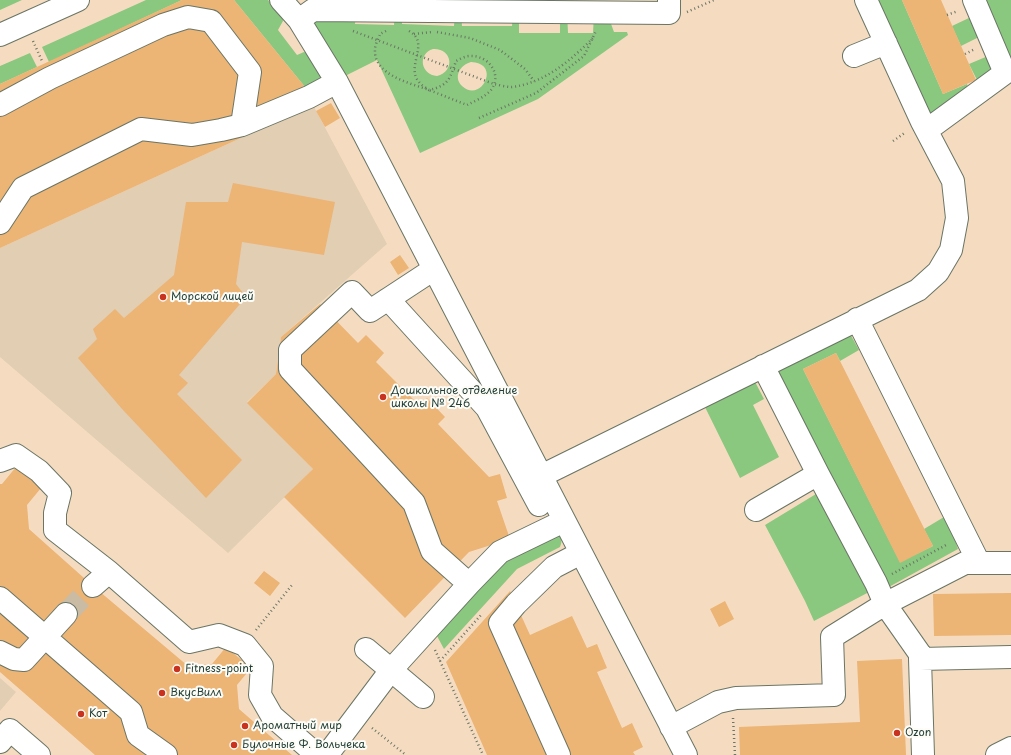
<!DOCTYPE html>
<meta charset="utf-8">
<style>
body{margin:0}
canvas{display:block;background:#f5dcc0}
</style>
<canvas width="1011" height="755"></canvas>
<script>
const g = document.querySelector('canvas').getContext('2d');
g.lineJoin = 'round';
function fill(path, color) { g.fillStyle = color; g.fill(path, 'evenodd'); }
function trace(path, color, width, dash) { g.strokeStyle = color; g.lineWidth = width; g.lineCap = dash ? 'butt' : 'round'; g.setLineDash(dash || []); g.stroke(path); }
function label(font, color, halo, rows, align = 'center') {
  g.font = font + ' "Playpen Sans",sans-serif'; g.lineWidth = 4; g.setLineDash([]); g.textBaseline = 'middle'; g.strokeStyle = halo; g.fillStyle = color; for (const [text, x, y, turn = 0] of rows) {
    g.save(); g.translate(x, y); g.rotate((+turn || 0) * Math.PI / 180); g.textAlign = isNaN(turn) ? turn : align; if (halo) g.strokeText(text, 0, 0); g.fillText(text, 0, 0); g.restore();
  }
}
fill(new Path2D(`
 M313,105L387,244L281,337L276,374L247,402L313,469L228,553L0,357V248Z
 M0,678L16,692L0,711Z`), '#e2ceb3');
fill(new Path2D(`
 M0,0H22L0,10Z
 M146,0H182L49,62L42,47Z
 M234,0H268L282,14L283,21L278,30L297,55L304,52L308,53L323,80L305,87Z
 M875,0H902L943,94L967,84L969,91L927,117Z
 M981,0H1011V74Z
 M356,10L355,24L394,25L395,11H402V24L454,26L455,11H461L462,26H512L513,12H519V33H560V12H567L568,33H593L594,13H607L614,32H627L628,35L538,99L420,153L377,60L341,78L302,18ZM433,49C452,48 456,71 437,76C421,75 417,54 433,49ZM471,62C502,63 481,104 462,86C453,77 460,65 471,62Z
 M971,17L979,37L961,46L952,26Z
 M30,53L37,67L0,84V66Z
 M988,56L995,73L979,84L969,64Z
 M848,330L859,350L840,361L836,353L803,369L900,562L933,546L924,529L944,517L955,540L958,549L887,588L766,371Z
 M753,378L764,399L753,405L779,457L740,478L703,403Z
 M816,494L871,591L814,621L805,601L765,525Z
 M559,536C562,540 562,542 560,547L517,569L444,649L437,636L507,557Z`), '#8ac87f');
fill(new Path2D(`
 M182,0H234L305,87L313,105L0,248V84Z
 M902,0H941L976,80L943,94Z
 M331,103L340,118L325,127L316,111Z
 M233,183L335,202L324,255L242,242L236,284L246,297L179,375L188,383L177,394L242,460L206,498L123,410L78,358L97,339L93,329L115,309L124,318L174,275L186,202H228Z
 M400,255L409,268L398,275L390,262Z
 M320,304L358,343L366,335L384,353L376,362L420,406L427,398L445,417L438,424L489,477L500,474L507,498L497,501L510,539L469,552L405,618L284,497L313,469L247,403L276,374L281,337Z
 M836,353L933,546L900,563L803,369Z
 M16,467L41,488L27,505L29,529L93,586L188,666L212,664L226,647L251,668L237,685L239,709L292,755H95L0,672V484H2Z
 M264,571L280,583L270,596L254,583Z
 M510,591L530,635L572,616L587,648L597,644L607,668L597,672L622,728L632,723L643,747L633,752L635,755H487L446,662Z
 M1011,593V635L934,636L933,594Z
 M725,601L734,619L719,627L710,609Z
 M902,659L906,755H740L739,727L860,722L857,661Z`), '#ecb475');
trace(new Path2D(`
 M66,614L93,586`), '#cabca4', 22, [22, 11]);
const minor = new Path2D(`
 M281,0L299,20L337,82L686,755
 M299,20L313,10L669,13V0
 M0,35L78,0
 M854,56L886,43
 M0,105L50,78L163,25L188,17L211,21L250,72L242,125L221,130L192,135L141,129L23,188L0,223
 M242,125L309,97L337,82
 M927,130L1005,73L974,0
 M434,269L370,311L352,292L290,350V369L414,503L432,551L469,584
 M388,299L487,408L539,505
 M857,319L979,563
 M763,366L818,474L876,583L885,604L920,654V659
 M0,461L16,455L39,471L60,493L55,513V530L109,572L189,642L219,635L245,645L262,666L260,695L272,716L317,755
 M541,476L918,290L938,272L951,250L957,218L953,181L922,122L866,0
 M756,510L818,474
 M93,586L109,572
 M0,598L131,712L138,735L166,755
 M366,649L423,697
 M0,652L14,659L24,660L66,614
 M671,727L718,702L736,698L834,695L832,637L885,604L965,563H1011
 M0,742L10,730L39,755
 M327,755L391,670L469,584L500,552L564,521
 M559,755L500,623L516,604L554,567L581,553
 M923,755L920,659L1011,657
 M997,755L1011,748`);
trace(minor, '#6a7565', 24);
trace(new Path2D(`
 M687,12L714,0
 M947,15L958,11
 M353,31L494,84C499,85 506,87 512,87C545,83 571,60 593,38
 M386,31L380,34C379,38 375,44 375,49C373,75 410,83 429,90
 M409,31C431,43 405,66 419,82C421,85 426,88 429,90C448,86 450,79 456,61C460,59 465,56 470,56C488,55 503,74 491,90C485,97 475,101 467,105L429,90
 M437,32L470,38L500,50L525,69L534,81
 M414,34L432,32
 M33,41L42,61
 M965,54L975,49
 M479,118L536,93L584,56L596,31
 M893,141L906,132
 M892,574L948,544
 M256,630L292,585
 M435,650L483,755
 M440,661L481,615
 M733,718L735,755
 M372,728L406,755`), '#6a7565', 2.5, [1, 3]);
trace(minor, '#fff', 22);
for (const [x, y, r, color] of [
 [163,297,4,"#c8321e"],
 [383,397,4,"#c8321e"],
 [177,669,4,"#c8321e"],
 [162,693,4,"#c8321e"],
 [81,714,4,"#c8321e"],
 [245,726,4,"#c8321e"],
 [897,733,4,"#c8321e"],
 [234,745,4,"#c8321e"]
]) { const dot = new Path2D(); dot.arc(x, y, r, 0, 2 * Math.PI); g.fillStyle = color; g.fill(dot); trace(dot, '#fdfcf7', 1.5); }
label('11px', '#1f3d34', '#fdfcf7', [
 ["Морской лицей",171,297],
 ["Дошкольное отделение",391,391],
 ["школы № 246",391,404],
 ["Fitness-point",185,669],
 ["ВкусВилл",170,693],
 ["Кот",89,714],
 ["Ароматный мир",253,726],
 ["Ozon",905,733],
 ["Булочные Ф. Вольчека",242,745]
], 'left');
</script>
